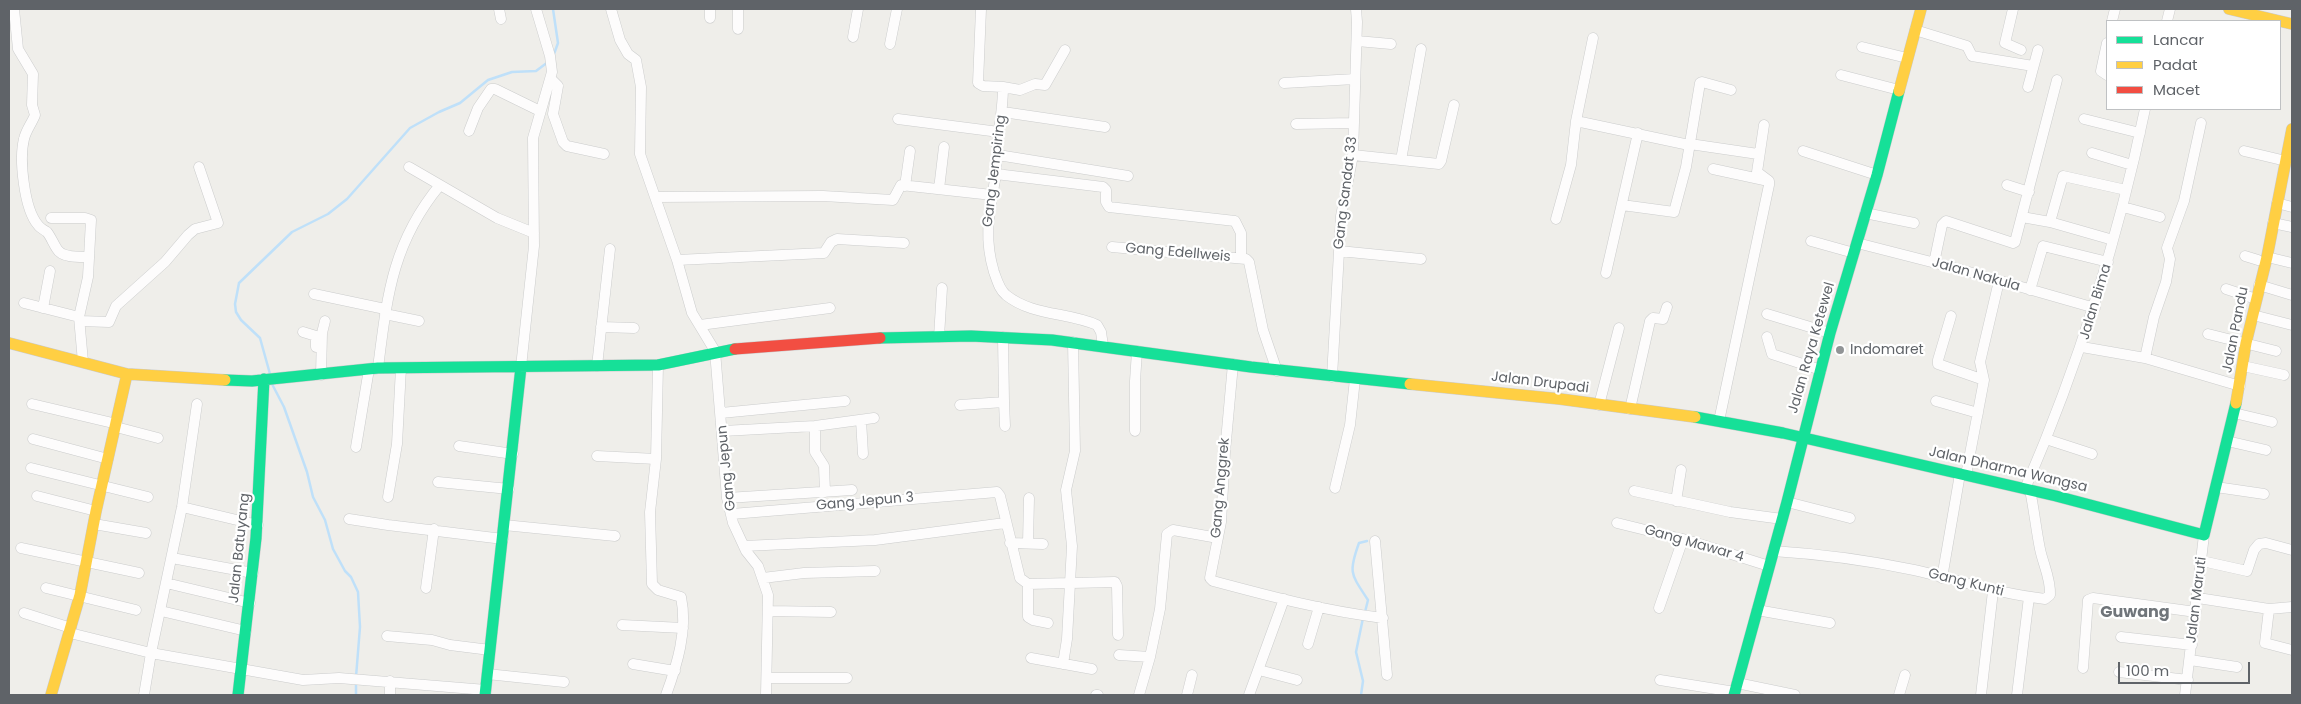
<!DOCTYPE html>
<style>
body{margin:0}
#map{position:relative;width:2301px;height:704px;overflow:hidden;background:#efeeea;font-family:Poppins,sans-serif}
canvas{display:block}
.frame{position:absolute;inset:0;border:10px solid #5f6368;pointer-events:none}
.legend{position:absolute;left:2106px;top:20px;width:175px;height:90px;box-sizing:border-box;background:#fff;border:1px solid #bfc1c3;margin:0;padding:6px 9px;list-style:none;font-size:15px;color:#5f6368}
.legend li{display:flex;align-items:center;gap:10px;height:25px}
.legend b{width:25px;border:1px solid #bfc1c3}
.scale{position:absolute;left:2118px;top:662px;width:132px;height:22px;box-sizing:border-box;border:2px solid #5f6368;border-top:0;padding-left:6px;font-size:15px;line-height:18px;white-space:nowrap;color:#5f6368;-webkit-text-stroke:4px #fff;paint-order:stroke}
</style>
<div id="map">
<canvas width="2301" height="704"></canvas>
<div class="frame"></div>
<ul class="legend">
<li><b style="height:6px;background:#16e098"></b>Lancar</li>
<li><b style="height:6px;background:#ffcf43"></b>Padat</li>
<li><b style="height:6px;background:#f24e42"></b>Macet</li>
</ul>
<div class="scale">100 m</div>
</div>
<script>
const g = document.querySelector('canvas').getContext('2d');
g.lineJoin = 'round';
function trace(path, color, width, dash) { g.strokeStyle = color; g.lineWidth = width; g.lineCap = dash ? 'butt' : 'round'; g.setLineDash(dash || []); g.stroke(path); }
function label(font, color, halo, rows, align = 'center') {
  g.font = font + ' Poppins,sans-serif'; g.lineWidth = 4.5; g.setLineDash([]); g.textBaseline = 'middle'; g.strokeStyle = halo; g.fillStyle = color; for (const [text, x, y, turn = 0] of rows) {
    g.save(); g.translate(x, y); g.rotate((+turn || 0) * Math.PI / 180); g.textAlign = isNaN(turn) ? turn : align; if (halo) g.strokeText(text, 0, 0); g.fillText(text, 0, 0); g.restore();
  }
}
trace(new Path2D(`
 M553,9L558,43L554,54
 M270,374L260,338L241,320L236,312L235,304L239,283L292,232L328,214L347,199L410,128L439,112L460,103L488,80L512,72L536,71L548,62
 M272,384L284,407L307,472L313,497L325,520L333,549L345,571L351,577L358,592L360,627L356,677
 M1365,612L1368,600C1351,574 1348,573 1359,543L1367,541
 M356,695V682
 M1361,695L1363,681L1356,652L1363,618`), '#bfe0f9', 2.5);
const street = new Path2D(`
 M14,9L18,49L33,74L32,105L35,115C32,123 26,130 24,139C19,159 24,209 38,225C40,228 44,230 47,232C51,237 53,243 57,249C62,258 79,257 89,257
 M499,9L501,19
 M611,9L620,40L628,54L636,60L641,87L640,154L677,260L824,253L831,242L837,239L904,243
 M981,9L978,83L983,86L1003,87C1003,106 1000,124 997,144C996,154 997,164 996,174C990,210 983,236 994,272C997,280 999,289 1006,295C1032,316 1068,312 1097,325L1101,332L1103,346
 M2013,9L2005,43L2021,50
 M710,18V9
 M2112,21L2115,9
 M2167,21L2170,9
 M738,29V9
 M1915,30L1967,46L1972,56L2033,66
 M853,37L858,9
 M1357,41L1391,44
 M2107,43L2101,71L2107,75
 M890,44L897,9
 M1862,47L1907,58
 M1841,75L1899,90
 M551,79L558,86L553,114L563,142L567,146L604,154
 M1284,83L1355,79
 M1003,87L1020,90L1035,84L1045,85L1065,50
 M2028,87L2038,50
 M1003,112L1105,127
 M898,119L999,132
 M2084,119L2140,133
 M1576,121L1689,145
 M1296,124L1354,123
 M469,131L478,108L491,89H495L540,111
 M1690,144L1758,154
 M1803,151L1877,175
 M2244,151L2286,161
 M2092,153L2132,165
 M998,155L1128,176
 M1353,155L1439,164L1441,161L1454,105
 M1401,160L1421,49
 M409,167L497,218L534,233
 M1713,169L1764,180
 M996,174L1103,187L1106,190V202L1109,207L1235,221L1241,233V258
 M2007,185L2029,192
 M905,186L910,151
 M939,189L944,147
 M655,197L823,196L893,200L901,185L992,195
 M2277,203L2292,207
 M1622,205L1674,212L1686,167L1700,83L1702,82L1731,90
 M2123,207L2160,217
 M1865,213L1914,223
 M2022,217L2050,222L2113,240
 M51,218H85L91,220L88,277L79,317L83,362
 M1556,219L1571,165L1576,121L1593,38
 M2050,222L2063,176L2126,190
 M2273,223L2292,227
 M1811,241L1854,253
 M1857,243L1955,268L2095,308
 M1112,247L1246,259L1249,262L1263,330L1277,371
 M1339,251L1421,259
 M2245,256L2258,260
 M2267,257L2292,263
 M677,260L692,313L715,351L727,498L733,523L746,551L758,566L768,595L766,695
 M1934,263L1942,225L1946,221L2013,243L2015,242L2057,80
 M1606,273L1638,133
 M2259,285L2292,295
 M2226,289L2256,299
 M2030,290L2043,246L2108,262
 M314,294L385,309
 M24,303L79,317
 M43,308L50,271
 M385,314L419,321
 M1767,314L1830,333
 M2253,315L2292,325
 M1951,316L1938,360V364L1984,380
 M80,321L109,322L116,306L165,262L188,235L195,229L218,223L199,167
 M700,325L830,308
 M601,327L634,328
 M303,332L316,336V347
 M2208,334L2276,351
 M939,337L942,288
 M1767,337L1772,354L1821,370
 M2082,347L2145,358L2240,386
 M2145,358L2154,317L2166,282L2170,259L2167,248L2184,201L2201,123
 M1233,364L1225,452L1221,522L1210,578L1213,581C1269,596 1325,611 1383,618
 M658,365L656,459L650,512L652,584L658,590L681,597C688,630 677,665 666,695
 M597,366L610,249
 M2243,366L2284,375
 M521,367L534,246L533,138L552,72L550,56L536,9
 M378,368C387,297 392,243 440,185
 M321,375L322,333L325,321
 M1332,377L1341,216L1353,155L1357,22L1356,9
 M1936,401L1978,413
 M1004,402L1005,426
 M32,404L117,424
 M960,405L1004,402L1003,337
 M1599,405L1619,328
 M1630,409L1650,321L1653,318L1663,319L1667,307
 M721,413L845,401
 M2234,413L2272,422
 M861,420L863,454
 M1719,421L1769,185V181L1757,172L1764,125
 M815,426V452L824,466L825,492
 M116,427L158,438
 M723,431L815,426L874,418
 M1135,431V381L1137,351
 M33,439L108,459
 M2046,439L2092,454
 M2227,441L2266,450
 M459,446L513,454
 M356,447L369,369
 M597,456L656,459
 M31,468L148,497
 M1966,475L1984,380L1980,362L1999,281
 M438,482L509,489
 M2216,487L2264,494
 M1335,488L1350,425L1355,379
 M2025,489C2078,366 2118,240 2145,109
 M1634,491L1730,512L1782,519
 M37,496L96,511
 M388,497L397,444L401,368
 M727,498L852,490
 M1676,501L1681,470
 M1787,502L1850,518
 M182,507L258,525
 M732,514L997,492L1000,496L1020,578L1028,584L1115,582L1117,586L1118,635
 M349,519L388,525L503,539
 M1617,523L1690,541L1769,566
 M94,524L146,533
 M504,525L615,536
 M1375,541L1387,675
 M1010,543L1043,544
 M1028,543L1029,498
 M744,546L875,540L1005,523
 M21,548L139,573
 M1773,551C1821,554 1867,560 1914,570C1958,580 2000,594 2045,599L2050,595C2051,579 2043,564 2040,549C2036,529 2034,509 2030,490
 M172,558L253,573
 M2202,561L2247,571L2254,550L2259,544L2266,543L2292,550
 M763,578L804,573L875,571
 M1942,578L1960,474
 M166,583L250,603
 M1028,584V617L1033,620L1048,623
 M46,588L136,610
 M426,588L434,529
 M2198,598L2269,609L2292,607
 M1659,608L1683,539
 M2269,609L2265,643L2292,650
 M1757,610L1830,623
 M161,611L246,631
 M769,611L831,612
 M24,613L71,628
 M622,625L683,628
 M70,633L151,653L303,680L339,678L486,690
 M387,636L432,640L450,645L490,650
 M2121,637L2192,645
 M1308,644L1319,607
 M1119,655L1150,657
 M1031,658L1092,669
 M2190,660L2237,667
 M633,664L675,671
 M1063,664L1067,639L1072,546L1066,490L1075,451L1073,342
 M2083,668L2088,600L2093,598L2196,612
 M1259,670L1297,680
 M2119,672L2188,680
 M487,674L564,682
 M768,678H847
 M1660,680L1735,692
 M390,681V695
 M1737,683L1795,695
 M144,695L151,653L182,507L197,404
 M1096,695H1098
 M1139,695L1150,657L1160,609L1167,534L1173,530L1218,538
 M1187,695L1192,675
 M1249,695L1284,599
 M1899,695L1905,675
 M1981,695L1993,591
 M2017,695L2029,597
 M2185,695L2204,535`);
const fast = new Path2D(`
 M880,338L971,336L1052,340L1251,367L1410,384
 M225,380L252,381L378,368L658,365L735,349
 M1695,417L1783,433L2056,496L2204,535L2236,403
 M238,695L256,538L264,379
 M485,695L521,367
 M1734,695L1787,502L1830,333L1877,175L1899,91`);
const slow = new Path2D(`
 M2229,9L2292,24
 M1899,91L1921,9
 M9,343L127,374L225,380
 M1410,384L1560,399L1695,417
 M2236,403L2246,343L2267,257L2292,129
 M51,695L80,595L96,511L127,374`);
const jam = new Path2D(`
 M735,349L880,338`);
trace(street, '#cbcccc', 11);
trace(fast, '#cacacb', 12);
trace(slow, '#cacacb', 12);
trace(jam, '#cacacb', 12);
trace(street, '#fdfcfc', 10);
trace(fast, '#16e098', 11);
trace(slow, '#ffcf43', 11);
trace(jam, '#f24e42', 11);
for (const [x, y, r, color] of [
 [1840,350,5,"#919496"]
]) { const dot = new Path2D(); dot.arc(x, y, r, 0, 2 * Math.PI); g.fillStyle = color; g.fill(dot); trace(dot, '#fff', 2); }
label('14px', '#5f6368', '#fff', [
 ["Gang Jempiring",995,171,-83],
 ["Gang Sandat 33",1346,193,-83],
 ["Gang Edellweis",1178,253,5],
 ["Jalan Nakula",1976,275,16],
 ["Jalan Bima",2096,302,-73],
 ["Jalan Pandu",2236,330,-79],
 ["Jalan Raya Ketewel",1812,348,-74],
 ["Jalan Drupadi",1540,383,7],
 ["Gang Jepun",727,468,-96],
 ["Jalan Dharma Wangsa",2008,470,13],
 ["Gang Anggrek",1221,488,-85],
 ["Gang Jepun 3",865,502,-5],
 ["Gang Mawar 4",1694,544,16],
 ["Jalan Batuyang",240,548,-84],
 ["Gang Kunti",1966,583,14],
 ["Jalan Maruti",2197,600,-83]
]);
label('14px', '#5f6368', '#fff', [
 ["Indomaret",1850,350]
], 'left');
label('bold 16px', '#70757a', '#fff', [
 ["Guwang",2135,613]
]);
</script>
